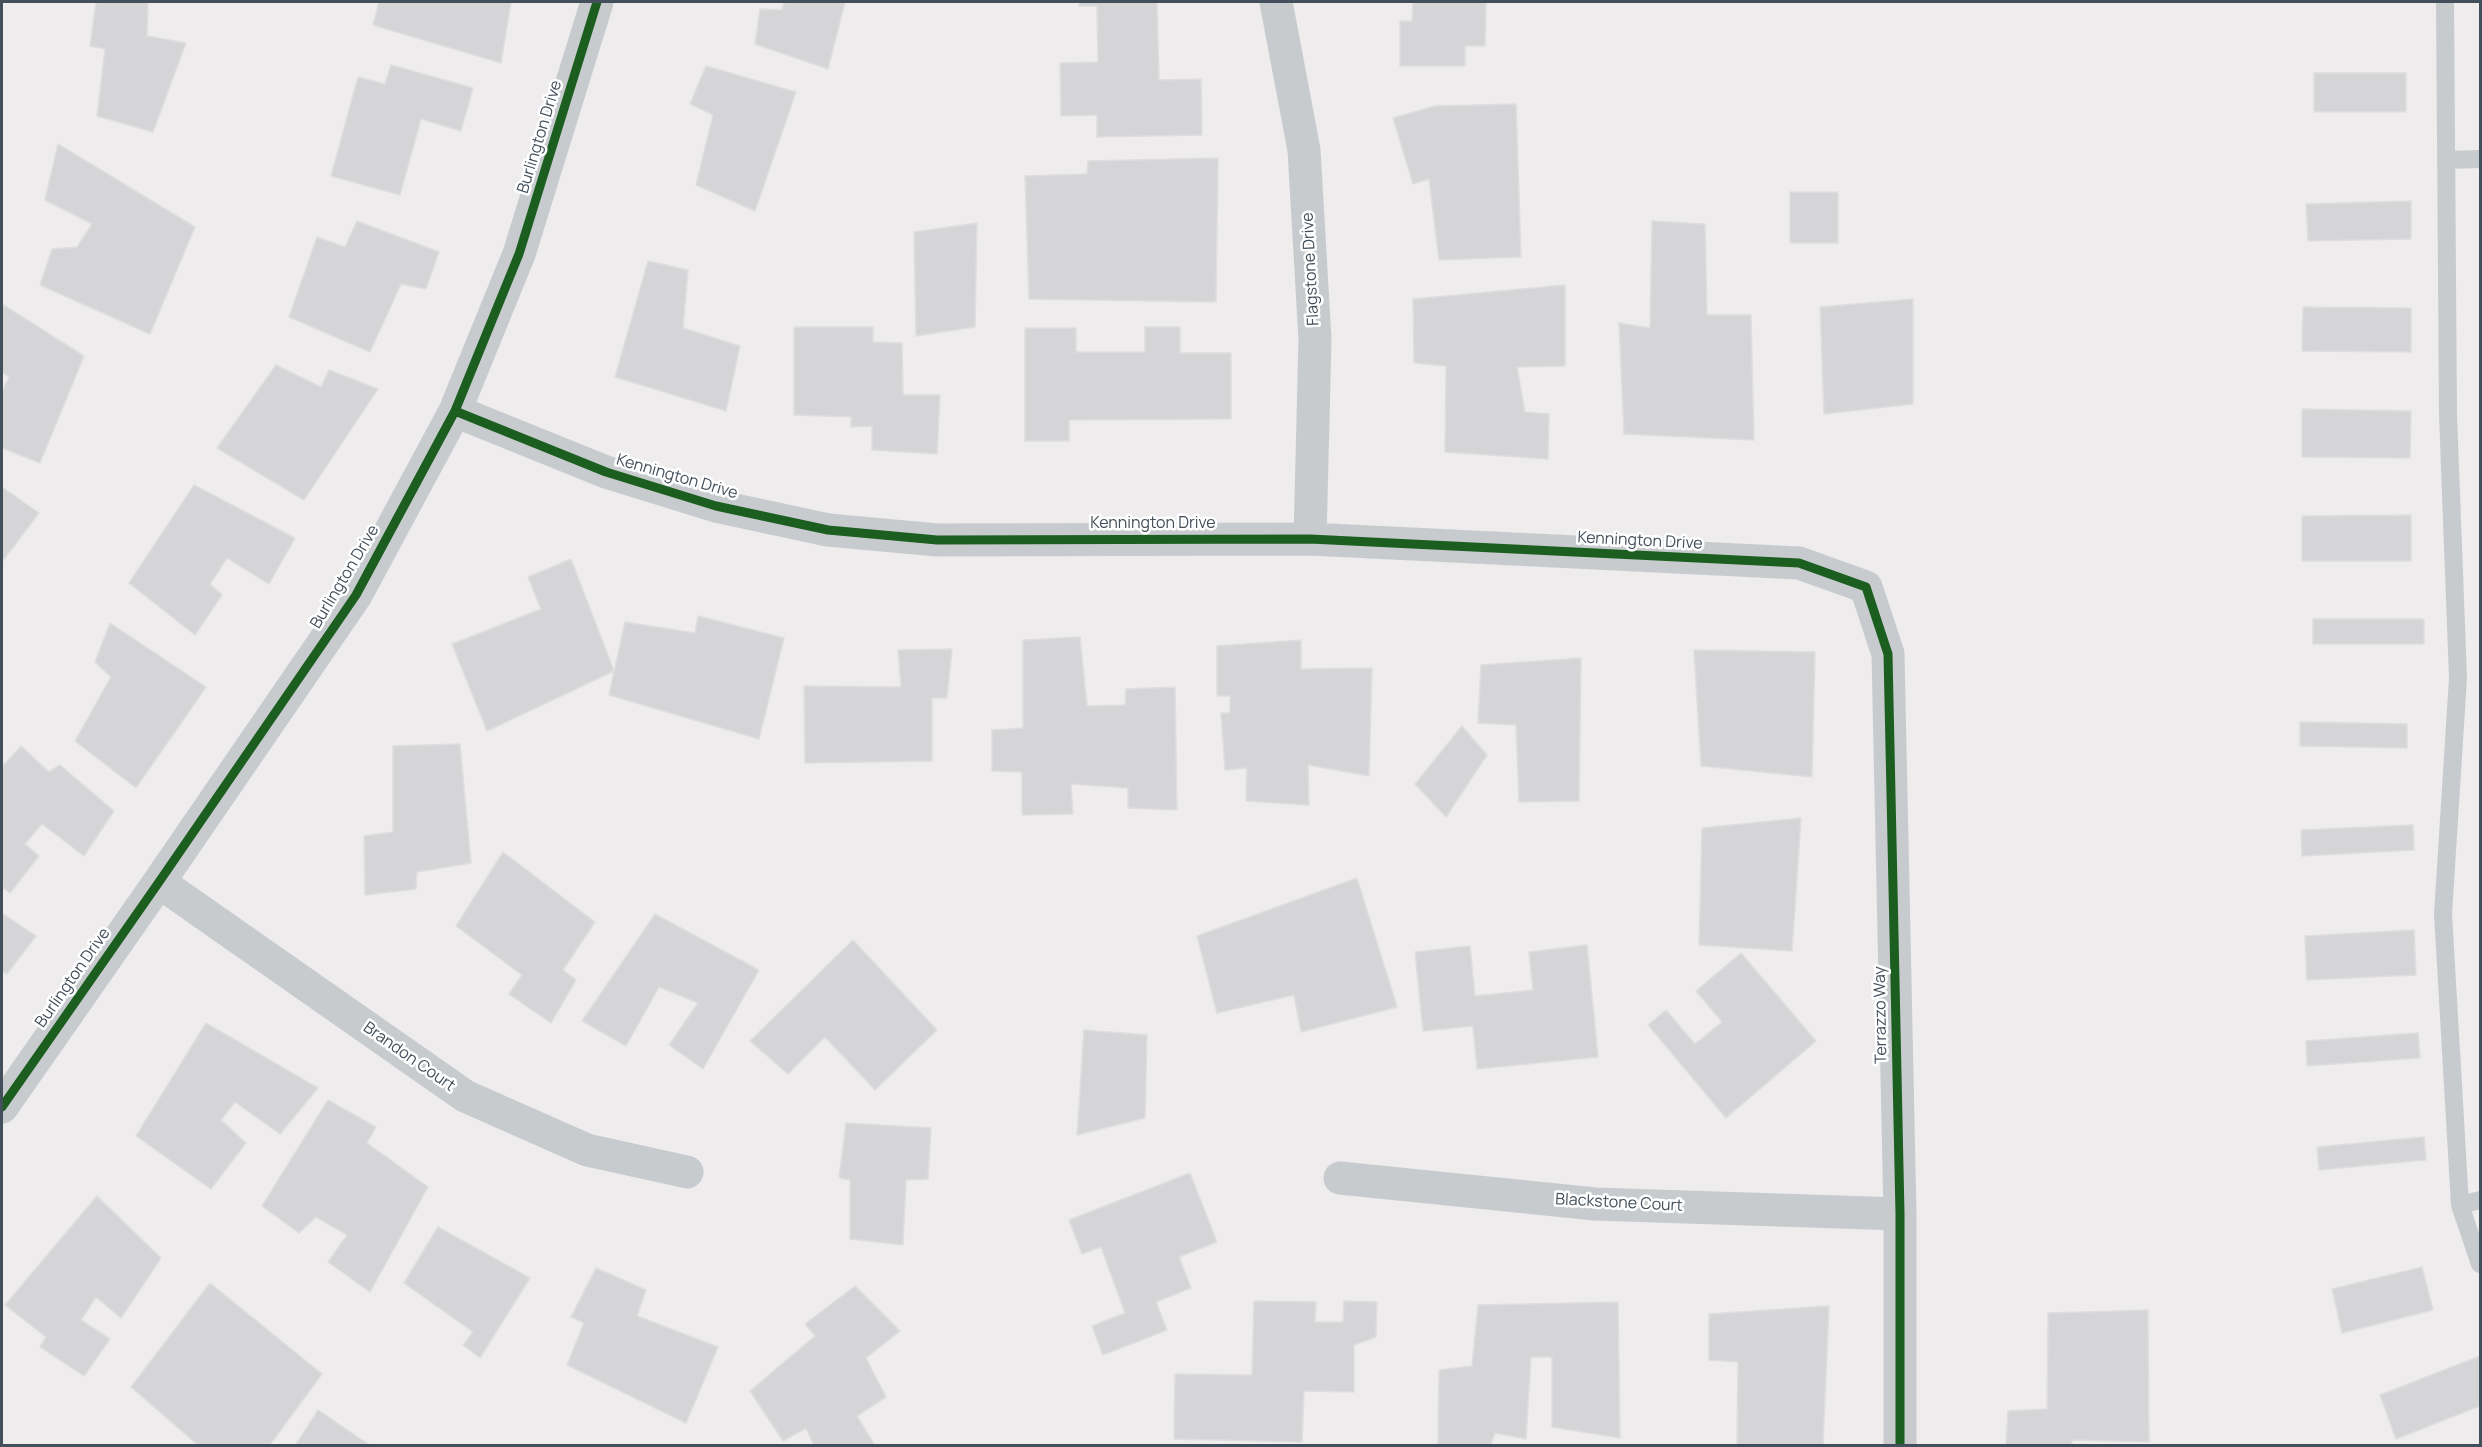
<!DOCTYPE html>
<style>
body{margin:0}
#map{position:relative;width:2482px;height:1447px;overflow:hidden;background:#eeecec;font-family:Manrope,sans-serif}
canvas{display:block}
.frame{position:absolute;inset:0;border:3px solid #434f5a;pointer-events:none}
</style>
<div id="map">
<canvas width="2482" height="1447"></canvas>
<div class="frame"></div>
</div>
<script>
const g = document.querySelector('canvas').getContext('2d');
g.lineJoin = 'round';
function fill(path, color) { g.fillStyle = color; g.fill(path, 'evenodd'); }
function trace(path, color, width, dash) { g.strokeStyle = color; g.lineWidth = width; g.lineCap = dash ? 'butt' : 'round'; g.setLineDash(dash || []); g.stroke(path); }
function label(font, color, halo, rows, align = 'center') {
  g.font = font + ' Manrope,sans-serif'; g.lineWidth = 5; g.setLineDash([]); g.textBaseline = 'middle'; g.strokeStyle = halo; g.fillStyle = color; for (const [text, x, y, turn = 0] of rows) {
    g.save(); g.translate(x, y); g.rotate((+turn || 0) * Math.PI / 180); g.textAlign = isNaN(turn) ? turn : align; if (halo) g.strokeText(text, 0, 0); g.fillText(text, 0, 0); g.restore();
  }
}
const building = new Path2D(`
 M96,2H148L147,36L186,43L153,132L97,116L105,49L90,46Z
 M379,2H511L501,63L373,25Z
 M784,2H845L828,69L755,44L760,9L782,10Z
 M1079,2H1157L1159,80L1201,79L1202,135L1097,137V115L1061,116L1060,63L1098,62L1097,6H1079Z
 M1413,2H1486L1485,46H1465V66H1400V21H1412Z
 M391,65L473,88L461,131L421,119L400,195L331,176L358,77L385,84Z
 M706,66L796,92L755,211L696,185L713,115L690,104Z
 M2314,73H2406V112H2314Z
 M1516,104L1521,257L1439,260L1429,179L1413,184L1393,118L1435,106Z
 M58,144L195,227L150,334L40,285L52,249L77,247L92,224L45,200Z
 M1218,158L1216,302L1029,299L1025,176L1087,174L1088,161Z
 M1790,192H1838V243H1790Z
 M2411,201V239L2308,241L2306,204Z
 M357,221L439,252L426,289L401,284L370,352L289,317L317,237L345,247Z
 M1652,221L1705,224L1707,315H1751L1754,440L1624,434L1619,323L1650,328Z
 M977,223L975,327L916,336L914,232Z
 M648,261L688,270L683,328L740,346L726,411L615,377Z
 M1565,285V366L1517,367L1525,412L1549,414L1548,459L1445,452L1446,366L1414,363L1413,299Z
 M1913,299V404L1824,414L1820,307Z
 M2,304L84,356L40,463L2,448V392L9,377L2,372Z
 M2303,307L2411,308V352L2302,351Z
 M794,327H873V342L902,343L903,395H940L937,454L872,450V426L851,427V417L794,415Z
 M1145,327H1180V353H1231V419L1069,420V441H1025V328H1076V352H1145Z
 M276,365L321,387L329,370L378,389L304,500L217,448Z
 M2302,409L2411,411L2410,458L2302,457Z
 M194,485L295,538L269,584L227,558L210,584L222,595L195,635L129,583Z
 M2,487L39,513L2,562Z
 M2411,515V561H2302V516Z
 M571,559L614,671L487,731L452,644L541,609L528,577Z
 M698,616L784,638L759,739L609,695L625,622L695,633Z
 M2313,619H2424V644H2313Z
 M110,623L206,687L136,788L75,741L111,677L95,662Z
 M1080,637L1087,706L1125,705L1126,689L1175,687L1177,810L1128,808V788L1071,784L1073,814L1022,815V772L992,771V730L1023,728V640Z
 M1301,640V669L1372,668L1369,776L1308,765L1309,805L1246,801L1247,768L1225,770L1221,713H1230V696H1217V646Z
 M952,649L947,698H932V761L805,763L804,686L901,687L898,650Z
 M1694,650L1815,652L1812,777L1701,766Z
 M1581,658L1579,801L1519,802L1516,725L1478,723L1481,665Z
 M2300,722L2407,724V748L2300,746Z
 M1462,726L1487,755L1446,817L1415,784Z
 M460,744L471,863L417,872L416,889L365,895L364,836L393,832V746Z
 M21,746L49,772L60,765L114,811L84,856L42,824L25,844L39,856L10,893L2,887V767Z
 M1801,818L1792,951L1699,945L1702,828Z
 M2413,825L2414,850L2302,856L2301,830Z
 M503,852L595,922L563,970L576,980L551,1023L509,994L522,975L456,926Z
 M1357,878L1397,1007L1301,1032L1294,995L1217,1013L1197,936Z
 M2,913L36,936L7,974L2,971Z
 M655,914L759,970L703,1069L669,1045L698,1003L659,987L626,1046L582,1021Z
 M2414,930L2416,975L2307,980L2305,936Z
 M853,940L937,1030L875,1090L825,1037L788,1074L750,1041Z
 M1587,945L1598,1057L1477,1069L1473,1026L1423,1031L1415,952L1470,946L1475,996L1533,990L1529,952Z
 M1741,953L1816,1041L1726,1118L1648,1025L1666,1010L1695,1044L1722,1022L1696,991Z
 M206,1023L318,1088L280,1134L235,1102L221,1120L246,1143L211,1189L136,1136Z
 M1084,1030L1147,1035L1145,1118L1077,1135Z
 M2418,1033L2420,1058L2307,1066L2306,1041Z
 M328,1100L376,1127L367,1143L428,1187L370,1292L328,1262L347,1235L316,1217L299,1233L262,1206Z
 M846,1123L931,1128L928,1179L906,1180L903,1245L850,1239V1180L839,1178Z
 M2424,1137L2426,1160L2319,1170L2317,1147Z
 M1190,1173L1217,1242L1179,1257L1191,1288L1156,1302L1167,1330L1103,1355L1092,1326L1125,1313L1101,1247L1082,1254L1069,1220Z
 M97,1196L161,1258L121,1318L96,1297L81,1320L110,1339L84,1376L40,1347L46,1337L5,1305Z
 M438,1227L530,1278L480,1358L463,1345L473,1332L404,1283Z
 M2422,1267L2433,1310L2342,1333L2332,1289Z
 M596,1268L646,1290L637,1316L718,1347L686,1423L567,1365L584,1323L571,1317Z
 M210,1283L322,1374L269,1446H199L131,1387Z
 M855,1286L900,1331L866,1358L886,1397L857,1416L874,1444L870,1446H814L806,1428L783,1441L750,1391L815,1336L805,1324Z
 M1254,1301L1316,1302L1315,1322H1343L1344,1301L1377,1302L1376,1337L1354,1345V1392L1304,1391L1302,1442L1174,1439L1175,1374L1252,1375Z
 M1618,1302L1620,1438L1552,1427V1357H1531L1526,1439L1495,1433L1490,1446H1438L1439,1370L1472,1366L1478,1305Z
 M1829,1306L1823,1446H1737L1738,1362L1709,1360V1314Z
 M2148,1310L2149,1442L2072,1440V1446H2006L2008,1411L2047,1409L2048,1313Z
 M2480,1356V1406L2396,1439L2380,1395Z
 M318,1410L371,1446H295Z`);
fill(building, '#d5d4d7');
trace(building, '#dfdedf', 1.5);
trace(new Path2D(`
 M2445,2L2448,415L2458,678L2443,914L2460,1205L2480,1264
 M2446,160L2480,159
 M2460,1205L2480,1200`), '#c8cbcd', 18);
trace(new Path2D(`
 M1276,2L1304,150L1315,339L1310,539
 M455,411L606,472L716,506L828,530L937,540L1310,539L1799,563L1866,587L1888,654L1900,1214V1446
 M159,882L465,1096L587,1150L687,1172
 M2,1107L159,882L356,595L455,411L519,254L597,2
 M1340,1178L1595,1204L1900,1214`), '#c8cbcd', 33);
trace(new Path2D(`
 M455,411L606,472L716,506L828,530L937,540L1310,539L1799,563L1866,587L1888,654L1900,1214V1446
 M2,1107L159,882L356,595L455,411L519,254L597,2`), '#1b5e20', 9);
label('16px', '#434f5a', '#fff', [
 ["Burlington Drive",540,137,-73],
 ["Flagstone Drive",1311,269,-93],
 ["Kennington Drive",677,477,16],
 ["Kennington Drive",1153,524],
 ["Kennington Drive",1640,541,3],
 ["Burlington Drive",345,577,-59],
 ["Burlington Drive",73,978,-55],
 ["Terrazzo Way",1881,1015,-91],
 ["Brandon Court",409,1057,35],
 ["Blackstone Court",1619,1203,3]
]);
</script>
